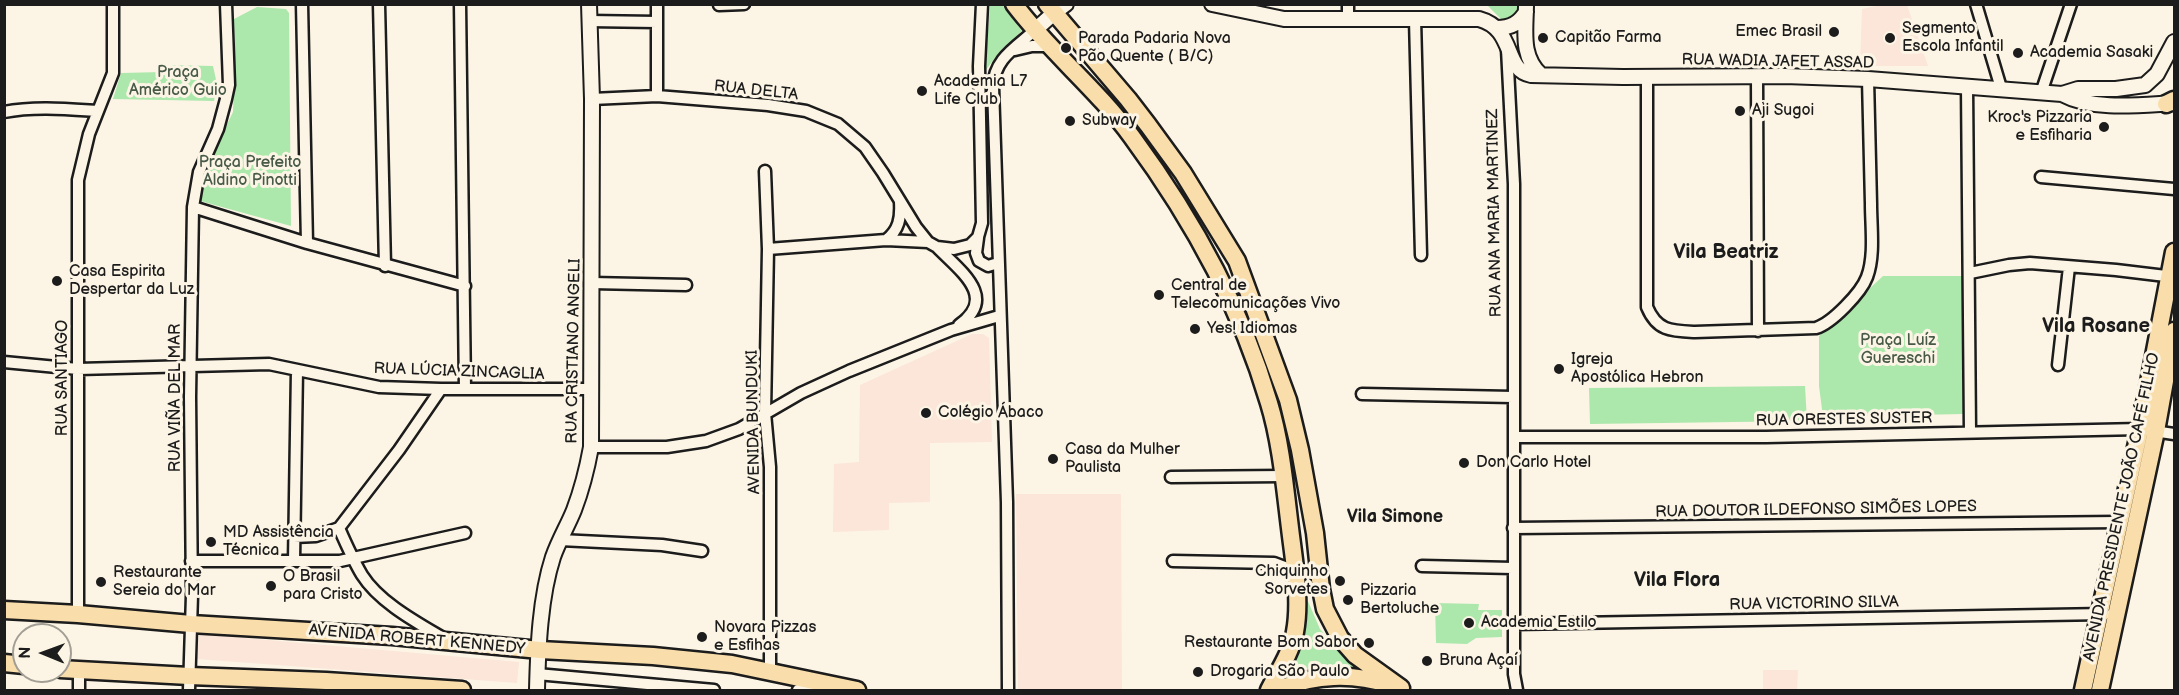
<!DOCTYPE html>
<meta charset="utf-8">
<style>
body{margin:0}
#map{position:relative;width:2179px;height:695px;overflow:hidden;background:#fcf5e5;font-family:"Balsamiq Sans",sans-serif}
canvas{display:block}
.frame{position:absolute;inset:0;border:6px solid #1c1c1c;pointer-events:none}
.north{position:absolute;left:12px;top:623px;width:60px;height:60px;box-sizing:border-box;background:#fcf5e5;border:2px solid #a29e95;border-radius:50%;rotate:271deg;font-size:16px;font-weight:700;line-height:24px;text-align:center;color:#1c1c1c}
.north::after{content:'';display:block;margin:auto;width:21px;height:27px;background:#1c1c1c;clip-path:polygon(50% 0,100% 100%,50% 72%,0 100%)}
</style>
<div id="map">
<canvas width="2179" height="695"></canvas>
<div class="frame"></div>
<div class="north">N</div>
</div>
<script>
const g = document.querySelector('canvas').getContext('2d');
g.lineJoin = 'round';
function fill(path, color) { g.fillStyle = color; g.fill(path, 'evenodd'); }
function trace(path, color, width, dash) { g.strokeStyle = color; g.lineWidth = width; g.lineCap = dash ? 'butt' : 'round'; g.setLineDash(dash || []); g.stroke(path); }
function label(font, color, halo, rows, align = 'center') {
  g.font = font + ' "Balsamiq Sans",sans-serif'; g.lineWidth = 6; g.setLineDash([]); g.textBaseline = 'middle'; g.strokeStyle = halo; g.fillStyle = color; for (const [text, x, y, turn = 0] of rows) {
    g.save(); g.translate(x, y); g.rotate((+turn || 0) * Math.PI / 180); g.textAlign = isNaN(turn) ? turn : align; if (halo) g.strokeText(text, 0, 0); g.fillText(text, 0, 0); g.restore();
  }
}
fill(new Path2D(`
 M1881,5H1907L1928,66H1860L1862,9Z
 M972,334H983L989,338L992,442L930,443V502L889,503V530L833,532L834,464L859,462L860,385Z
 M1016,494H1121L1122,690H1018Z
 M199,634L519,662L517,683L197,659Z
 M1763,670H1798L1797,690H1763Z`), '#fce5d9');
fill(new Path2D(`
 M990,5H1002L1022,31L1002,49L985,71Z
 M1487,5H1519L1518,12L1509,22L1501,19Z
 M257,7L286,9L289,13L291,226L200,201L212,155L233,112L235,63L234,19Z
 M166,65L213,66L217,84L214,101L113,99L121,73L163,72Z
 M1883,276H1963V414L1823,417L1819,386V336Z
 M1805,386L1807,421L1590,424L1589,388Z
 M1307,599L1320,629L1359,671C1325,669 1311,669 1280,683L1301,646Z
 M1435,603L1479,604L1478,610H1502V637L1476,638L1467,644L1436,643Z`), '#ace7ac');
const minor = new Path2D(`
 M302,4L307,243
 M379,4L385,266
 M460,4L465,389
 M657,4V96
 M1348,4V19
 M1976,4L2001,88
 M719,5L744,4
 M1415,19L1421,255
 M589,21L657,22
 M1507,49L1514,184V674L1517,690
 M1015,50L1032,46H1048
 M1647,76V307C1657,331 1671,331 1695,332L1816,328C1832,323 1861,293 1867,277C1875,256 1871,227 1871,204C1870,162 1869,121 1868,79
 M1757,76L1758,331
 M1967,86L1970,432
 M2041,93L2071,4
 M592,99L657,96L768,105L806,111L838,124L865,147L883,173L916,227L928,242L937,247L954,249L970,245L978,237L982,223L979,66L982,4
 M4,112C34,106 67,109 97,111
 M765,171L768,249L765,413L770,467V672
 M2041,177L2174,189
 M193,207L307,243L465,286
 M978,238L976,253L979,261L988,266L998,263
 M886,240C899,230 901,218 900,202
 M937,247C959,270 999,297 959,325
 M768,249L886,240L928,242
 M1970,273L2009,265L2030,263L2116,270L2174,277
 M592,283L686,285
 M4,362L78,369L269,364L379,387L441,389H591
 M2058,365L2069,267
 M1362,394L1513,397
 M1514,437H1766L2140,429L2174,434
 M591,447H667L706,441L739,429L801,393L849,371L951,330L999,316
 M1171,477L1284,476
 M339,528L399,450L441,389
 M339,528C346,544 353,560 362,575C379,602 416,622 443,638
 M1513,528L2119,522
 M294,537L316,536L339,528
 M560,540L662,545L702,551
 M191,561H340L465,533
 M294,561L297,370
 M1173,561L1274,563L1295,571
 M1422,566L1513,568
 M78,614V180L89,134L113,73V4
 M1514,624L2105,614
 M537,674L714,690
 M79,690V671
 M189,690L192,595L190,397L193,207L199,172L218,129L226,99L229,85L226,4
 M798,690L822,685
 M1008,690L1007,502L993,87C994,59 1015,48 1034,31`);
const tertiary = new Path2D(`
 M1212,4L1284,19H1479C1516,29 1503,70 1531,75L1623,77L1785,76L1868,79L2062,94L2078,89H2116L2145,85L2157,74L2174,42
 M1526,4C1526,30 1520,56 1541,75
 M1497,28C1511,28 1519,23 1526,12
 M1034,31L1054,13L1066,4
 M2062,94C2094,111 2139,105 2174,103
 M537,690C538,648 540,597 553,557C559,540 568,525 574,510C582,489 587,469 591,447L592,99L589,4`);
const primary = new Path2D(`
 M1014,4C1050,52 1097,89 1132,137C1191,217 1241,307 1269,403C1281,442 1285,488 1290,528C1294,562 1301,599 1295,632C1291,653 1278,672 1269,690
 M1047,4L1128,99L1148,125L1183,173L1237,261L1288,400L1300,450L1315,533L1321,589L1325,609L1340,638L1355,655L1401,688
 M2166,104L2174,100
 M4,610L78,614L191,624L392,636L540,650L653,656L732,664L857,690
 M4,663L24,665
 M60,669L189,676L326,681L462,690
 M1278,690C1313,674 1354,673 1390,685
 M2083,690L2140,429L2174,252
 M2100,690L2156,431L2174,331`);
trace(minor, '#1c1c1c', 15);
trace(tertiary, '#1c1c1c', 18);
trace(primary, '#1c1c1c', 21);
trace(minor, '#fcf5e5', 10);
trace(tertiary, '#fcf5e5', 14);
trace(primary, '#f9deab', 16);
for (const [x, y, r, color] of [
 [1834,32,6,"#1c1c1c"],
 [1543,38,6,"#1c1c1c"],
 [1890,38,6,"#1c1c1c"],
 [1066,48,6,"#1c1c1c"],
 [2018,53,6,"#1c1c1c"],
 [922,91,6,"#1c1c1c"],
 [1740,111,6,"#1c1c1c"],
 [1070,121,6,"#1c1c1c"],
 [2104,127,6,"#1c1c1c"],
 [57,281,6,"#1c1c1c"],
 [1159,295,6,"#1c1c1c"],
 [1195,329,6,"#1c1c1c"],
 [1559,369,6,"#1c1c1c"],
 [926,413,6,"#1c1c1c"],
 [1053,459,6,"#1c1c1c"],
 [1464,463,6,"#1c1c1c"],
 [211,542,6,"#1c1c1c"],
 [1340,581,6,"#1c1c1c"],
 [101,582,6,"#1c1c1c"],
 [271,586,6,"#1c1c1c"],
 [1348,600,6,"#1c1c1c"],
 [1469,623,6,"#1c1c1c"],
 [702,637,6,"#1c1c1c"],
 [1369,643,6,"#1c1c1c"],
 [1427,661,6,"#1c1c1c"],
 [1198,672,6,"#1c1c1c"]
]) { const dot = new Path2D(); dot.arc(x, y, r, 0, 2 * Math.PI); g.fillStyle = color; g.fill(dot); trace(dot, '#fcf5e5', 2); }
label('16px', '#1c1c1c', '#fcf5e5', [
 ["Segmento",1902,29],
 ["Escola Infantil",1902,47],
 ["Emec Brasil",1822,32,"right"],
 ["Capitão Farma",1555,38],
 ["Parada Padaria Nova",1078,39],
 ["Pão Quente ( B/C)",1078,57],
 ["Academia Sasaki",2030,53],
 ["Academia L7",934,82],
 ["Life Club",934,100],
 ["Aji Sugoi",1752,111],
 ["Kroc's Pizzaria",2092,118,"right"],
 ["e Esfiharia",2092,136,"right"],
 ["Subway",1082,121],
 ["Casa Espirita",69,272],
 ["Despertar da Luz",69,290],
 ["Central de",1171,286],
 ["Telecomunicações Vivo",1171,304],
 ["Yes! Idiomas",1207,329],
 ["Igreja",1571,360],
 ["Apostólica Hebron",1571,378],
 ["Colégio Ábaco",938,413],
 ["Casa da Mulher",1065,450],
 ["Paulista",1065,468],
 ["Don Carlo Hotel",1476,463],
 ["MD Assistência",223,533],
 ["Técnica",223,551],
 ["Chiquinho",1328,572,"right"],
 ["Sorvetes",1328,590,"right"],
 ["Restaurante",113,573],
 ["Sereia do Mar",113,591],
 ["O Brasil",283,577],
 ["para Cristo",283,595],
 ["Pizzaria",1360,591],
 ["Bertoluche",1360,609],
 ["Academia Estilo",1481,623],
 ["Novara Pizzas",714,628],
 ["e Esfihas",714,646],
 ["Restaurante Bom Sabor",1357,643,"right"],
 ["Bruna Açaí",1439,661],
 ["Drogaria São Paulo",1210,672]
], 'left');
label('16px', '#1c1c1c', '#fcf5e5', [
 ["RUA WADIA JAFET ASSAD",1778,62,1],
 ["RUA DELTA",756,91,6],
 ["RUA ANA MARIA MARTINEZ",1495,213,-91],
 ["RUA CRISTIANO ANGELI",574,351,-89],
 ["RUA LÚCIA ZINCAGLIA",459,372,2],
 ["RUA SANTIAGO",63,378,-90],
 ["RUA VIÑA DEL MAR",176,398,-90],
 ["RUA ORESTES SUSTER",1844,420,-1],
 ["AVENIDA BUNDUKI",754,422,-91],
 ["AVENIDA PRESIDENTE JOÃO CAFÉ FILHO",2122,507,-78],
 ["RUA DOUTOR ILDEFONSO SIMÕES LOPES",1816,510,-1],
 ["RUA VICTORINO SILVA",1814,604,-1],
 ["AVENIDA ROBERT KENNEDY",417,640,5]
]);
label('16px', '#475947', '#fcf5e5', [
 ["Praça",178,73],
 ["Américo Guio",178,91],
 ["Praça Prefeito",250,163],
 ["Aldino Pinotti",250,181],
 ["Praça Luíz",1898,341],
 ["Guereschi",1898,359]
]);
label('bold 18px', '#1c1c1c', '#fcf5e5', [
 ["Vila Simone",1395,517]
]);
label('bold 20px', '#1c1c1c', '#fcf5e5', [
 ["Vila Beatriz",1726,253],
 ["Vila Rosane",2096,327],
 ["Vila Flora",1677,581]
]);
</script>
